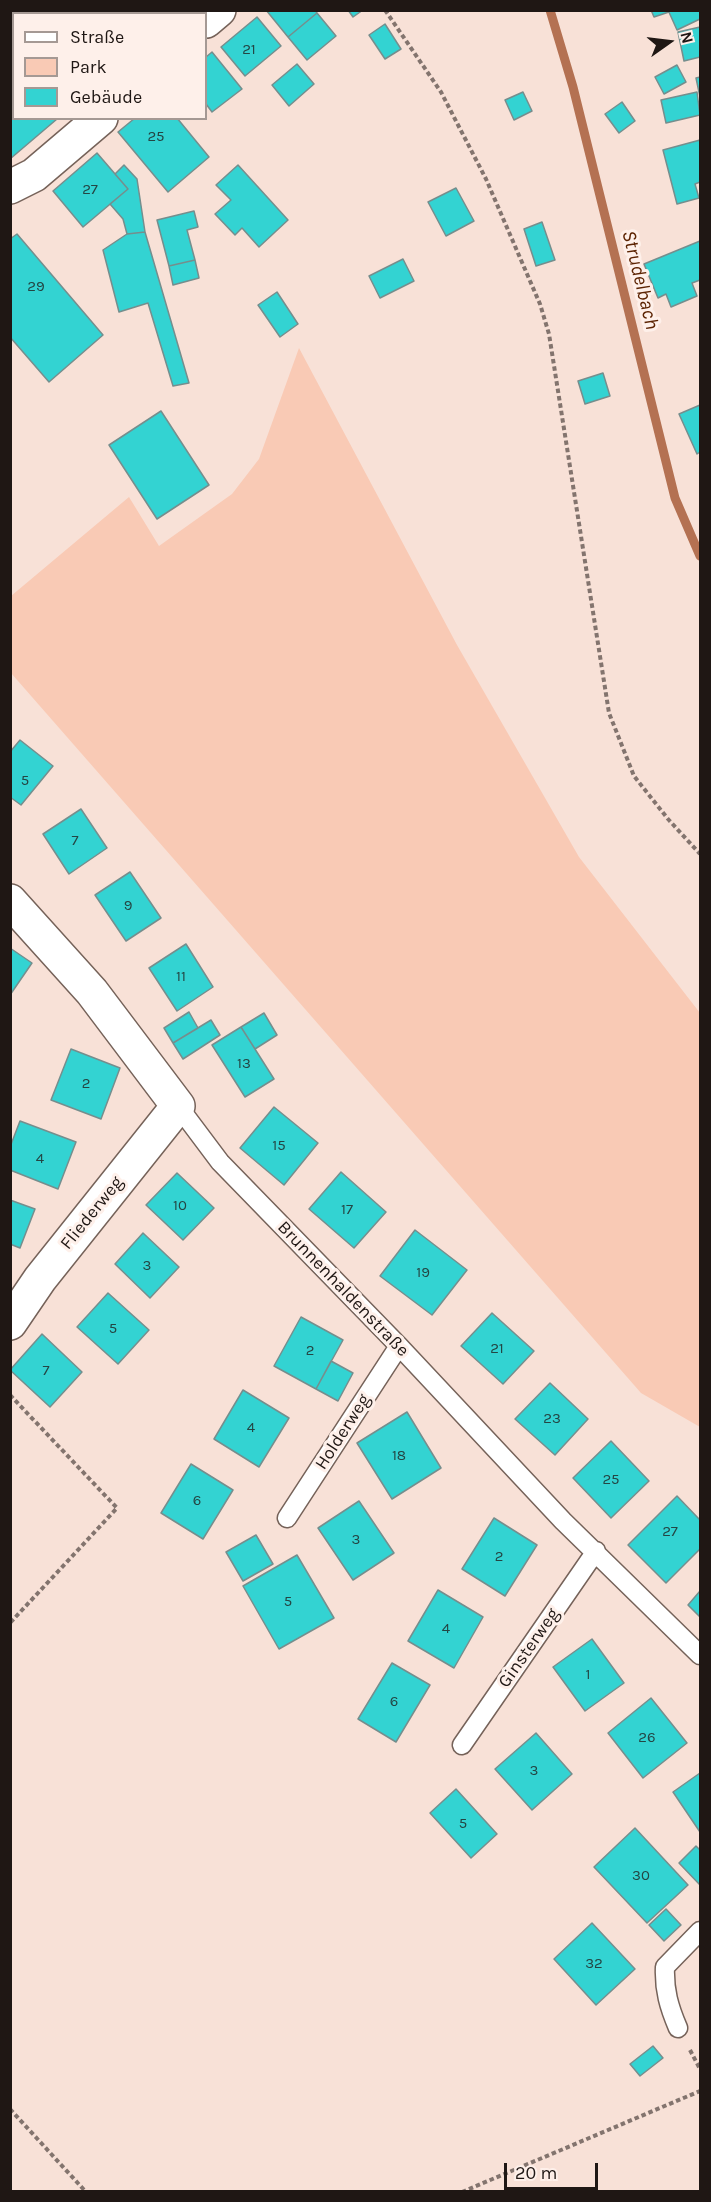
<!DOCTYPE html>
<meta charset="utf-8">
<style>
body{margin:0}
#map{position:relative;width:711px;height:2202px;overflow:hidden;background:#f8e1d7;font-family:Karla,sans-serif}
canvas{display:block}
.frame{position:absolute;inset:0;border:12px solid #1f1714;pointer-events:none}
.legend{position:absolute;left:12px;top:12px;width:195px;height:108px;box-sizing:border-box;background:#fef0ea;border:2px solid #a59994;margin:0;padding:8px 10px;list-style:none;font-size:18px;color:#1f1714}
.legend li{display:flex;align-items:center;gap:12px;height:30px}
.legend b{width:30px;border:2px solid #a59994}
.north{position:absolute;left:639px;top:12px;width:60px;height:60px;-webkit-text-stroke:4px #fef0ea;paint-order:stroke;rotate:76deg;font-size:16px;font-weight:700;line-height:24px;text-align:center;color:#1f1714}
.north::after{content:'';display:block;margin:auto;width:21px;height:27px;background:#1f1714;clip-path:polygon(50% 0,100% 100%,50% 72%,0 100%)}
.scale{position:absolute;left:504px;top:2163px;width:94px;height:27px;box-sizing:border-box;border:3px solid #1f1714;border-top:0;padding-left:8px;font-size:18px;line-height:21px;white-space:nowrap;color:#1f1714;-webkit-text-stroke:4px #fef0ea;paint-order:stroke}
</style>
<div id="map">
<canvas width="711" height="2202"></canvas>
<div class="frame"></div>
<ul class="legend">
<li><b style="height:8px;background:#fff"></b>Straße</li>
<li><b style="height:16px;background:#f9cab5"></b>Park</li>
<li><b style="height:16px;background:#33d3d2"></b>Gebäude</li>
</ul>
<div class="north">N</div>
<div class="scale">20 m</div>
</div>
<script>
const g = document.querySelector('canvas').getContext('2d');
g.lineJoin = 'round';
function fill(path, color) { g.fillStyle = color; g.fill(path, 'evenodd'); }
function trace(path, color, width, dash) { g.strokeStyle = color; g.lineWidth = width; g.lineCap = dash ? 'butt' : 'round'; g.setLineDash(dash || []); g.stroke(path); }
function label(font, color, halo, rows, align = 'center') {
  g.font = font + ' Karla,sans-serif'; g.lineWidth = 6; g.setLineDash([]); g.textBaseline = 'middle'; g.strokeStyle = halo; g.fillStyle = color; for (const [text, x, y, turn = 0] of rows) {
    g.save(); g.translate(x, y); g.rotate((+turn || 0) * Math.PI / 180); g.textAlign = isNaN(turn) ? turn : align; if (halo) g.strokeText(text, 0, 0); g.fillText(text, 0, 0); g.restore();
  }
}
fill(new Path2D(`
 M299,348L457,645L579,857L700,1013V1427L641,1393L11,673V596L129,497L159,546L232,494L259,459Z`), '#f9cab5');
trace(new Path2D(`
 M550,10L573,87L675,498L700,556`), '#b47152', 9);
const building = new Path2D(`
 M10,10H37L40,14H14V38L10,34Z
 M117,10H180L176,14H113Z
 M266,10H315L317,13L288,37Z
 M348,10H363L353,17Z
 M651,10H668L669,12L654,17Z
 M668,10H700V19L677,30Z
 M317,13L336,36L307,60L288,37Z
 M257,17L281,46L245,76L221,47Z
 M385,24L401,49L385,59L369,35Z
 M700,27V57L684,61L678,32Z
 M212,52L242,89L212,112L206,104V57Z
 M297,64L314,84L289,106L272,85Z
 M677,65L686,82L664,94L655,77Z
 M700,77V97L696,78Z
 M14,84V118L57,119L10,159V87Z
 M523,92L532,111L514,120L505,100Z
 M697,92L700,115L666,123L661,100Z
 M622,102L635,121L619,133L605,114Z
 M135,118H177L209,157L168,192L118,132Z
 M700,140V182L695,184L699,198L677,204L663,150Z
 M97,153L128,189L83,227L53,191Z
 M124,165L137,179L145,232L127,234L123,219L110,204L128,189L115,174Z
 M238,165L288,220L259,247L242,228L235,235L215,214L231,200L216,185Z
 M456,188L474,221L446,236L428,202Z
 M194,211L198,227L187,230L195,260L169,266L157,220Z
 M542,222L555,260L536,266L524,229Z
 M145,232L189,383L173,386L148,303L119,312L103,250L127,234Z
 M17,234L103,335L49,382L10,337V239Z
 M700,241V280L692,283L697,296L671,307L666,294L658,298L644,264Z
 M403,259L414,281L380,298L369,276Z
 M195,260L199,278L173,285L169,266Z
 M277,292L298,324L280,337L258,305Z
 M603,373L610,396L585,404L578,381Z
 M700,405V452L697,454L679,414Z
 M161,411L209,485L157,519L109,445Z
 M20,740L53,766L21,805L10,797V752Z
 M81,809L107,848L69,874L43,834Z
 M130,872L161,918L126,941L95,895Z
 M186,944L213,987L177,1011L149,968Z
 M10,948L32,963L10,995Z
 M189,1012L198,1028L173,1043L164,1028Z
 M264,1013L277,1035L255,1049L241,1027Z
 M211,1020L220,1035L183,1059L173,1043Z
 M241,1027L274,1079L245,1097L212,1045Z
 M71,1049L120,1068L101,1119L51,1100Z
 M274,1107L318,1143L284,1185L240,1148Z
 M20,1121L76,1142L58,1189L10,1170V1147Z
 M341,1172L386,1212L354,1248L309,1209Z
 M177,1173L214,1208L183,1240L146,1205Z
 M10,1200L35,1209L20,1248L10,1244Z
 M415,1230L467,1270L432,1315L380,1276Z
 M143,1233L179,1267L150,1298L115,1264Z
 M108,1293L149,1330L118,1364L77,1327Z
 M492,1313L534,1351L503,1384L461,1346Z
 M301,1317L343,1340L316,1389L274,1366Z
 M42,1334L82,1372L50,1407L10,1370Z
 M331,1361L353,1373L338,1401L316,1389Z
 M550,1383L588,1419L555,1455L515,1419Z
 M243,1390L289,1418L259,1467L214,1439Z
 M407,1412L441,1468L392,1499L357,1443Z
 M611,1441L649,1481L611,1518L573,1478Z
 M191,1464L233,1490L203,1539L161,1513Z
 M677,1496L700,1520V1549L666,1583L628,1545Z
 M359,1501L394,1553L353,1580L318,1528Z
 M494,1518L537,1545L505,1596L462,1569Z
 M256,1535L273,1564L243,1581L226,1552Z
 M297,1555L334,1618L279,1649L243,1586Z
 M438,1590L483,1617L454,1668L408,1641Z
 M700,1591V1617L688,1605Z
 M592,1639L624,1683L585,1711L553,1667Z
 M392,1663L430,1685L396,1742L358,1719Z
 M651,1698L687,1743L643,1778L608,1733Z
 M536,1733L572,1774L532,1810L495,1769Z
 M700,1773V1832L673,1792Z
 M456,1789L497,1834L471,1858L430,1813Z
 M635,1828L688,1885L647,1923L594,1867Z
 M696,1846L700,1850V1885L679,1863Z
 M666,1909L681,1925L664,1941L649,1925Z
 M592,1923L635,1969L596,2005L554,1959Z
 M653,2046L663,2058L640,2076L630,2064Z`);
fill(building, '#33d3d2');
trace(building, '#758e8d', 1.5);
const service = new Path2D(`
 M10,56L14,58
 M178,1106L220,1162L399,1346L563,1521L700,1655
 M287,1518L399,1346
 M462,1745L596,1551
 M678,2028C669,2007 664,1990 665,1967L700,1931`);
const minor = new Path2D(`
 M206,21L219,10
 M10,187L34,175L101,118
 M10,901L92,992L178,1106L40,1279L10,1323`);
trace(service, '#756259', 21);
trace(minor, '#756259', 36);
trace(new Path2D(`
 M385,10L441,92L486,179L540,304L549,334L609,713L634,776L668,819L700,854
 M10,1395L117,1508L10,1623
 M690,2050L700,2069
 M10,2109L86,2192
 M462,2192L700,2091`), '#83746e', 4, [4.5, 3]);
trace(service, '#fff', 18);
trace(minor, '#fff', 33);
label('15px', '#244644', null, [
 ["21",249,50],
 ["25",156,137],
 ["27",90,190],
 ["29",36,287],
 ["5",25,781],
 ["7",75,841],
 ["9",128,906],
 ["11",181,977],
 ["13",244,1064],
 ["2",86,1084],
 ["15",279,1146],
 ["4",40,1159],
 ["10",180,1206],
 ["17",347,1210],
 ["3",147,1266],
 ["19",423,1273],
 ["5",113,1329],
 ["21",497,1349],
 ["2",310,1351],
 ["7",46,1371],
 ["23",552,1419],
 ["4",251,1428],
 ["18",399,1456],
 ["25",611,1480],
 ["6",197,1501],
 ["27",670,1532],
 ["3",356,1540],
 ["2",499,1557],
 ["5",288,1602],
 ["4",446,1629],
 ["1",588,1675],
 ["6",394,1702],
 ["26",647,1738],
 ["3",534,1771],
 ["5",463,1824],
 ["30",641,1876],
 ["32",594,1964]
]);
label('18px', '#1f1714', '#fef0ea', [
 ["Fliederweg",92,1213,-51],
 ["Brunnenhaldenstraße",343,1289,46],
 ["Holderweg",343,1432,-57],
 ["Ginsterweg",529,1648,-55]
]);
label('italic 20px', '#5c2302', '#fef0ea', [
 ["Strudelbach",640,280,76]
]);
</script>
